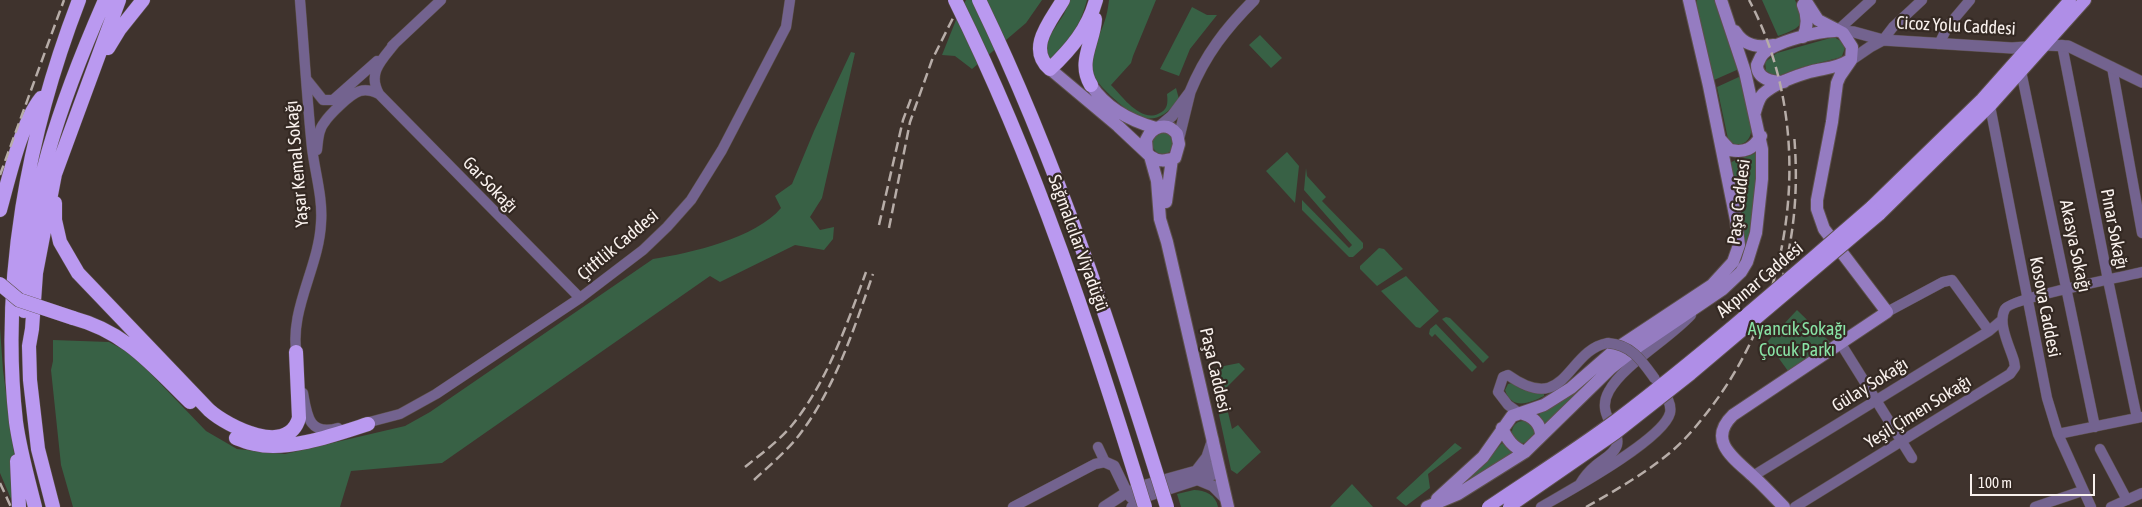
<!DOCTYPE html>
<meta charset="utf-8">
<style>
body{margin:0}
#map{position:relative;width:2142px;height:507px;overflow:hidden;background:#3f332d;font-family:"Asap Condensed",sans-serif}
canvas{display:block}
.scale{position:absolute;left:1970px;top:474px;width:125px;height:22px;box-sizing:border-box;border:2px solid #f9f1ed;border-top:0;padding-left:6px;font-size:15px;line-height:18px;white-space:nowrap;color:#f9f1ed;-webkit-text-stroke:4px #342923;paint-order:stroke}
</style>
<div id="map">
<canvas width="2142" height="507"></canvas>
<div class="scale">100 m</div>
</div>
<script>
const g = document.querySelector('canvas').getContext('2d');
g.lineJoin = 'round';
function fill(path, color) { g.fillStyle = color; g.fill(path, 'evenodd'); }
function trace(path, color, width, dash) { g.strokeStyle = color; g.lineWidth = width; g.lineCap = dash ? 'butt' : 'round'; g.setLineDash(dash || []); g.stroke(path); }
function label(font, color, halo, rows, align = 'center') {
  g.font = font + ' "Asap Condensed",sans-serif'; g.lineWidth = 4.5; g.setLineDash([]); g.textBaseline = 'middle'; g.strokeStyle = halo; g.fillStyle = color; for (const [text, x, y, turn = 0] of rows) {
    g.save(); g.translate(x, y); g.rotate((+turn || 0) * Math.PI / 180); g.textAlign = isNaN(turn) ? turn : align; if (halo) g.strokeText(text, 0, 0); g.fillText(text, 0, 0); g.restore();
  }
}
fill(new Path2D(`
 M966,0H1042L1026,23L972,69L955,56L942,55L958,15Z
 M1070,0H1087C1079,29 1071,37 1052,59H1048L1045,43L1064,14Z
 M1109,0H1156L1133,56L1131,63L1111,85C1122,96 1140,122 1158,114C1168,110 1168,103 1167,94L1176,88L1179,99C1156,130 1137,120 1112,97C1102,87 1091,78 1091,62C1091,48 1100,36 1104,23C1107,15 1108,8 1109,0Z
 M1697,0H1714L1716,3L1739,69L1714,80L1696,6Z
 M1762,0H1795C1806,25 1803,27 1778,36Z
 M1192,7L1207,15H1217L1190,49L1179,76L1160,69Z
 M1260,35L1282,58L1271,68L1249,45Z
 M1834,37L1844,43L1845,48L1842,56L1838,58L1799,68L1776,77L1766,71L1765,62L1777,53Z
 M851,52L855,53L822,198L810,217L820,230L834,227L833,239L824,250L795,245L720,282L710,276L442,463L351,471L340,507H73L61,465L51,370L53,361V340L109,342L132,354L206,431L237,449L285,454L405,426L430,412L653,259C691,253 756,238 781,208L775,196L792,184L814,131Z
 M1741,76C1746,95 1766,145 1735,145L1728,139L1717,87Z
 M1152 143a11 11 0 1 1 22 0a11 11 0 1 1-22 0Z
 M1758,151C1756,181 1757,249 1735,270L1738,265L1729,164C1737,157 1750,158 1758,151Z
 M1287,152L1299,166L1295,203L1266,171Z
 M1306,168L1307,176L1326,197L1322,201L1363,243V248L1353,257H1349L1302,210V200L1349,248L1352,245L1304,190Z
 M1379,248L1384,249L1403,269L1377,286L1360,269V266Z
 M1406,276L1439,311L1420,328L1416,327L1381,291Z
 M1797,310L1830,342L1788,371L1767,342Z
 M1446,317L1450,318L1489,357L1483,363L1442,319Z
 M1436,324L1477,367L1472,372L1435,334L1432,337L1429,334L1430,329Z
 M0,328L3,370L15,461L14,506L0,473Z
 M1239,363L1245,369L1223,391L1232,429L1238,425L1261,452L1237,474L1231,470L1209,369Z
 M1512,383C1522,391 1531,393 1544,393V396C1530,403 1512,411 1505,390L1508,384Z
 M1584,385L1585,386L1545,426L1539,414Z
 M1512 432a11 11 0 1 1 22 0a11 11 0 1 1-22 0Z
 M1455,443L1462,448L1428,474L1430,488L1406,506L1396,498Z
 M1502,443L1515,454L1458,487L1480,468Z
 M1352,484L1373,507H1330Z
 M1194,490C1205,490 1216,495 1218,507H1181L1177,494Z`), '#386145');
const minor = new Path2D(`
 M1837,31L1871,0
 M1883,40L1893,27L1922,0
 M396,42C382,60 367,72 379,94L580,298
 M1939,44L1948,26L1970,0
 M2062,45L2108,280L2137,418
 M392,46L441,0
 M2112,67L2142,233
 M2021,71L2095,427
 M307,80L323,100H333L377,61
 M1990,106L2047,398L2058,434L2091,507
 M317,150C318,141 318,130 324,123C329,115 350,94 360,91C366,89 373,91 379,94
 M1887,312L1943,282L1952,280L1989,331
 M1841,344L1912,458
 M297,357C288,311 319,268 321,223C323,198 315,173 312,148C307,99 304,49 300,0
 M303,393C307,416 309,436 338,428
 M1519,413L1508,405L1498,392L1503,377L1508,375C1567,417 1566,350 1608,343
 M362,424L400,414L436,394L580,298L643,250L667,227L691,200L722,150L786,27L790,0
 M2058,434L2142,417
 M2100,449L2127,500
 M1753,476L1989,331L2002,320
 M1580,484C1584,477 1589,471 1595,466C1601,460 1614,455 1617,445C1621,429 1595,415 1609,391C1623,365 1669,339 1691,315
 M1013,507L1095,464L1105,462L1098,447
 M1541,507C1567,492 1663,440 1670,413C1672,404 1666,395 1661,388
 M1795,507L2010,374L2015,367L2014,361C2010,347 1997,323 2005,309C2011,298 2123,277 2142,272
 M2035,507L2082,491
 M2111,507L2142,493`);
const tertiary = new Path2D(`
 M1837,31L1854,32L1883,40L2012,48L2026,47
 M2045,45L2068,46L2142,82
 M1851,60L1870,47L1883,40
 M1190,92C1205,55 1226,28 1254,0
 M1160,126L1172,116L1190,92L1179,137
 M1105,462L1114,466L1127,493L1132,498
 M1197,470L1207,457L1213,439
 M1196,479L1213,486L1226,499
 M1104,507L1124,494L1146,485L1218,465
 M1132,507L1147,496L1220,472`);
const secondary = new Path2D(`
 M1735,31C1744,46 1758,48 1774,45
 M1803,37C1808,26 1808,16 1803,5
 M1050,69L1118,126L1150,156C1158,162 1165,161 1175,158L1179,144L1177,134C1167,121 1152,126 1146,140L1147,153
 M1784,82C1772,82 1757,79 1757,65C1759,61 1760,57 1763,54C1774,42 1818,31 1835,31
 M1091,85C1106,108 1131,121 1156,128
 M1755,112C1757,106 1758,99 1763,94C1773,85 1793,77 1806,73C1821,68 1835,69 1848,61
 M1720,139L1730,150C1745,153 1753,149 1761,136
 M1150,156L1157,181L1160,219L1167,242L1228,507
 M1166,202L1172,159
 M1520,413C1532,416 1541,423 1541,436
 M1502,428C1507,439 1513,448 1525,452
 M1437,499L1483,457L1512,416L1544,405L1571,388L1617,348L1712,285L1733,262L1739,245L1736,220L1709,86L1689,0
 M1427,507L1458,494L1525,452L1611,368L1639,346L1723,289L1741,272L1747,262L1756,233L1762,179V149L1745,72L1721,0
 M1784,507C1774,497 1764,486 1754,477C1735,459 1706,441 1733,415L1887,312L1824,229L1817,209V200L1832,122L1837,83L1840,76L1851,60L1852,47L1843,33L1818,20L1805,0`);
const primary = new Path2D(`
 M1871,207L1982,99L2070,0
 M1879,215L1990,106L2085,0`);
const trunk = new Path2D(`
 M1063,0C1051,21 1026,48 1050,69C1071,49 1088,29 1096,0
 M108,48L119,30L143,0
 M1091,85C1077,62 1094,42 1095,19
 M55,203V220L60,242L78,273L209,410C228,427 288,457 299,418L296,352
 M0,210C9,178 21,123 41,98
 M24,311C24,203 62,98 105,0
 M73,318C126,332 152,365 190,402
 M236,438C242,440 248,443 255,444C287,452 337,434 368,424
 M17,461L19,507
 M35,507C28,479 20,451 16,422C0,280 28,132 79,0
 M53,507L38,449L30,380L29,346L32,329L36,273L55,174L119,0`);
trace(minor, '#5d514c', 11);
trace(tertiary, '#5d514c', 12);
trace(secondary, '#5d514c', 14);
trace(primary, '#5d514c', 14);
trace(trunk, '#5d514c', 15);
trace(minor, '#73638f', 10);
trace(tertiary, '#73638f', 11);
trace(secondary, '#957cc1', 12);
trace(primary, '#af8ee7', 12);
trace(trunk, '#ba99f0', 14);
trace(new Path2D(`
 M0,175L64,0
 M879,225L903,120L912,96
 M889,228L910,122L932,60L962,0
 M1777,297C1794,242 1799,192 1794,134
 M745,467C761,454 780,440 793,424C828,380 847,324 866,272
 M754,480C770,465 787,451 800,434C835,388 854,329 873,274
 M0,483L11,507
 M1586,507C1616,490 1646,473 1672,451C1687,438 1700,422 1712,406C1797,294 1816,125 1749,0`), '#b7ada8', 2.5, [10, 5]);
const minorBridge = new Path2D(`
 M1608,343C1632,345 1642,361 1655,379`);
const primaryBridge = new Path2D(`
 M1488,507C1531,478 1575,450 1617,419C1705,352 1788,279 1871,207
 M1509,507L1616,433L1691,374L1879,215`);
const trunkBridge = new Path2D(`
 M955,0C1036,163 1092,334 1145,507
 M979,0C1058,163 1113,334 1167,507
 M0,284L19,300L73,318`);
trace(minorBridge, '#5d514c', 11, []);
trace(primaryBridge, '#5d514c', 14, []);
trace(trunkBridge, '#5d514c', 15, []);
trace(minorBridge, '#73638f', 10);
trace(primaryBridge, '#af8ee7', 12);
trace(trunkBridge, '#ba99f0', 14);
label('18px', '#f9f1ed', '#342923', [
 ["Cicoz Yolu Caddesi",1956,26,3],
 ["Yaşar Kemal Sokağı",297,164,-95],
 ["Gar Sokağı",490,185,46],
 ["Paşa Caddesi",1739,202,-83],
 ["Pınar Sokağı",2114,229,79],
 ["Sağmalcılar Viyadüğü",1078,243,70],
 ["Çitftlik Caddesi",618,245,-40],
 ["Akasya Sokağı",2075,246,78],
 ["Akpınar Caddesi",1760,280,-40],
 ["Kosova Caddesi",2045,307,79],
 ["Paşa Caddesi",1215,370,77],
 ["Gülay Sokağı",1870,385,-32],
 ["Yeşil Çimen Sokağı",1918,412,-32]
]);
label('18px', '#89e4a6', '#342923', [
 ["Ayancık Sokağı",1797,329],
 ["Çocuk Parkı",1797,350]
]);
</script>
